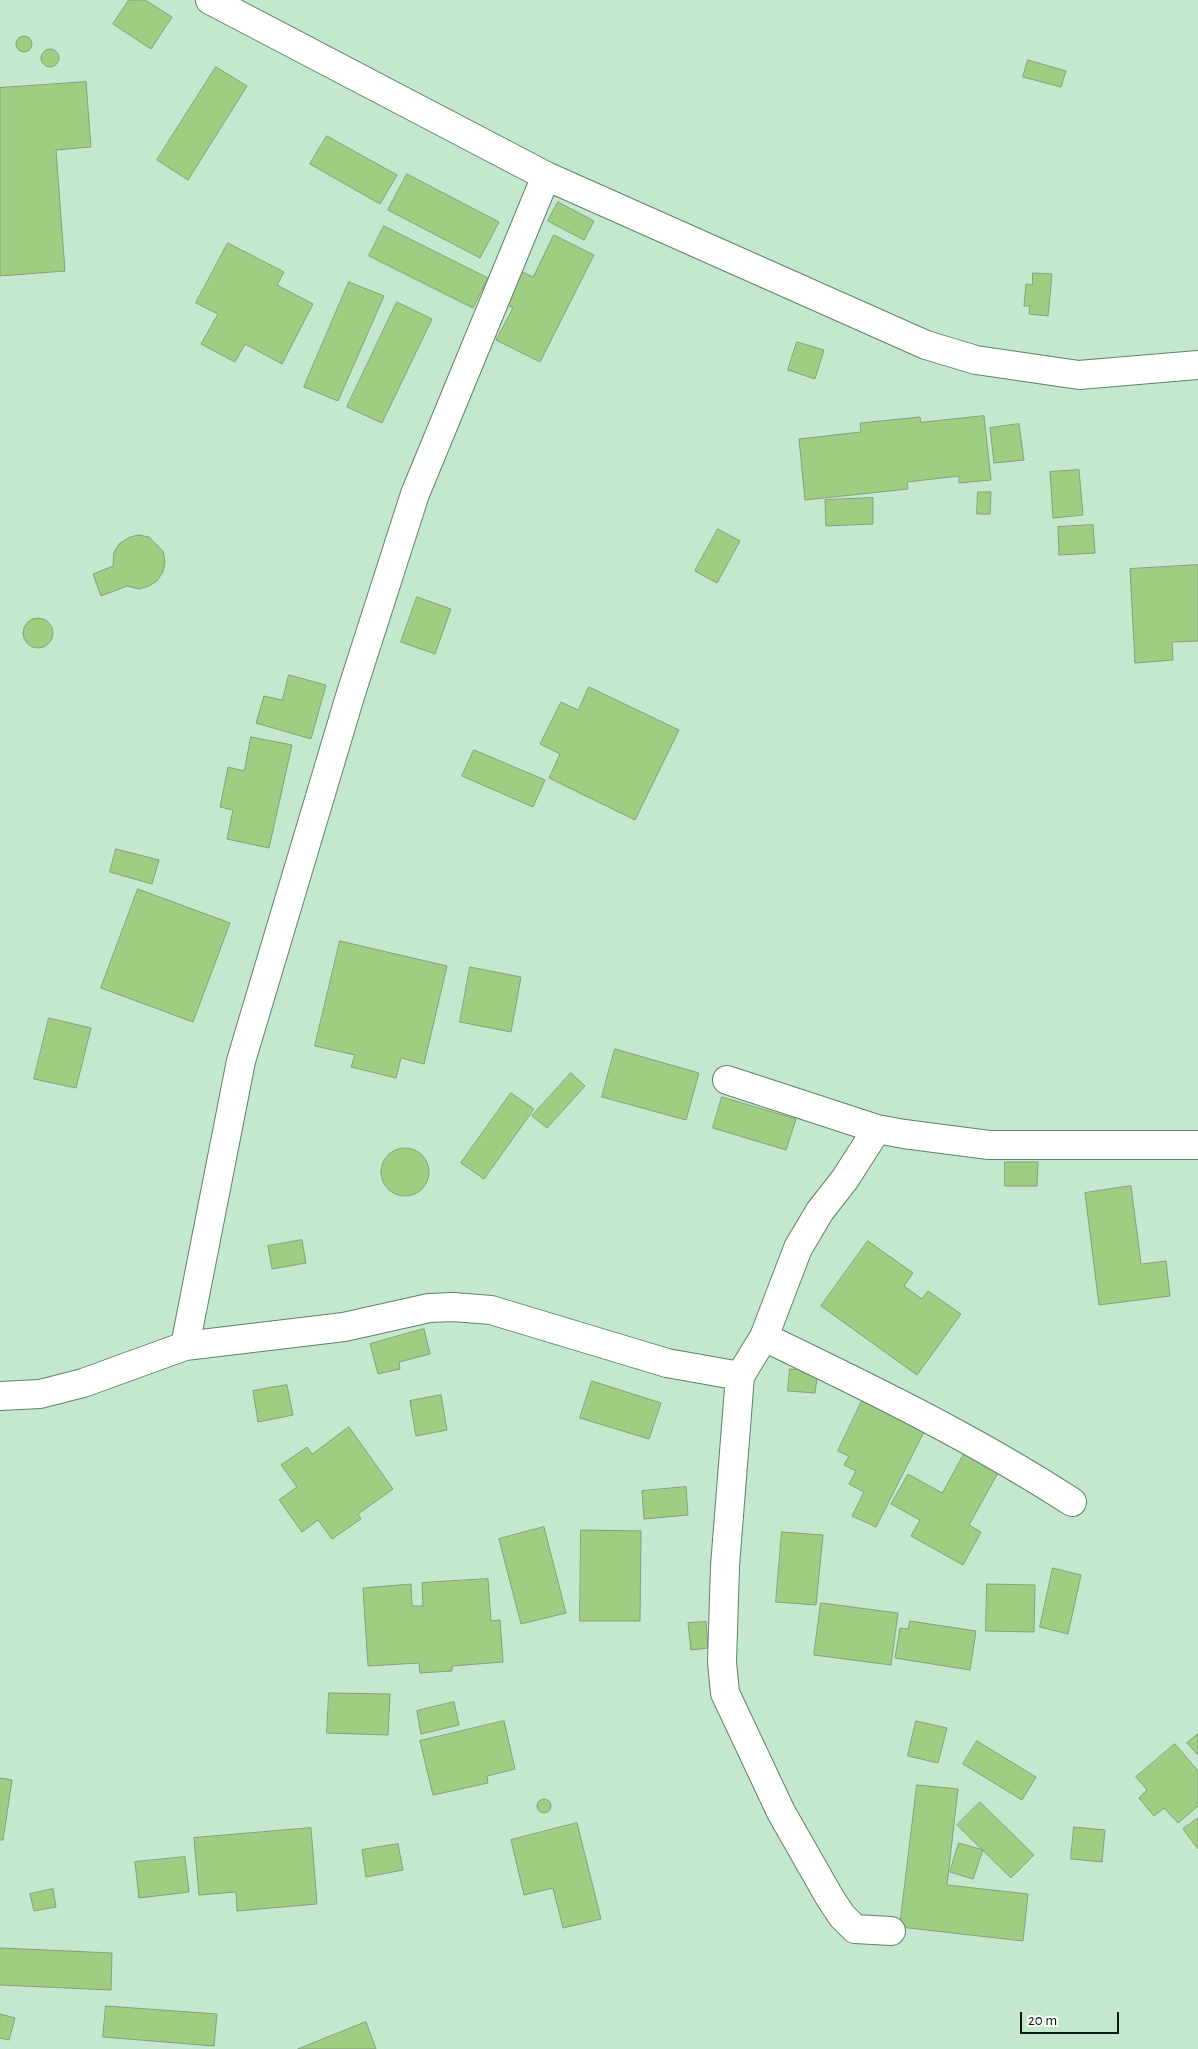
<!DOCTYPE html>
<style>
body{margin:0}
#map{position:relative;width:1198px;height:2049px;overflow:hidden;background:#c3e8cd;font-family:"Alegreya Sans",sans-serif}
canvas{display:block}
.scale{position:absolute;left:1020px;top:2012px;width:99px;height:22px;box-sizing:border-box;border:2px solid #0b1910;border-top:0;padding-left:6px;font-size:15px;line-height:18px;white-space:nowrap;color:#0b1910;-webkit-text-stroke:4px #fbfffc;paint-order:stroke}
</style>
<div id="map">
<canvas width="1198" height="2049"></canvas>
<div class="scale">20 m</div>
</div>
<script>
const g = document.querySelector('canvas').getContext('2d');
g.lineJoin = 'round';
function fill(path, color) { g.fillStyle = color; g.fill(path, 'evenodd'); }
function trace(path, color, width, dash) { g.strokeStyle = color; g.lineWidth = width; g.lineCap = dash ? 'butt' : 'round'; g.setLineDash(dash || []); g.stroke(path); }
const building = new Path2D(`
 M129,0H145L172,17L151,49L113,24Z
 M16 44a8 8 0 1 1 16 0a8 8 0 1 1-16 0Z
 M41 58a9 9 0 1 1 18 0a9 9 0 1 1-18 0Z
 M1028,60L1066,71L1061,87L1023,77Z
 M216,67L247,86L188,180L157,160Z
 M86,82L91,147L56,150L65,271L0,276V88Z
 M327,136L397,175L380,204L310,164Z
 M407,174L499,222L480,258L388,210Z
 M558,202L594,221L584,240L548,221Z
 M384,226L488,278L473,308L369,256Z
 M554,235L594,255L540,362L496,340L513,308L498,300L514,268L533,277Z
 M228,243L284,272L277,285L313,304L282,364L245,344L235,362L201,344L218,314L196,303Z
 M1033,273L1052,274L1048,316L1029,314L1030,306H1024L1026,284L1032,285Z
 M349,282L384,296L338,401L304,387Z
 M397,302L432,319L382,423L347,407Z
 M797,342L824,350L815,379L788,370Z
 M984,416L991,480L959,483V476L907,482L908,489L805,500L799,439L861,432L860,423L920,417L921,422Z
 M1019,424L1024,460L994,463L990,428Z
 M1079,470L1083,515L1053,518L1050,472Z
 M978,492H991L990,514H977Z
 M873,498V524L826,526L825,500Z
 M1093,525L1095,553L1059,555L1058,527Z
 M718,529L740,541L717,583L695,571Z
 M138,535L149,537L163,551L165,562L163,572L157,581L149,586L139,589L127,586L101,596L93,574L113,566L114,552L119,544L128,538Z
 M1198,565V641L1172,642L1173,660L1135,663L1130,569Z
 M417,597L451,609L435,654L401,642Z
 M23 633a15 15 0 1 1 30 0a15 15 0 1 1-30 0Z
 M289,675L326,685L311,739L256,723L264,696L282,700Z
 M589,687L679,730L635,820L549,778L560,754L540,744L561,702L578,710Z
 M251,737L292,745L269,848L227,839L233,810L220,807L228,767L244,771Z
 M474,750L545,780L533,807L462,776Z
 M116,849L159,860L152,884L110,872Z
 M138,889L230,923L193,1022L101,988Z
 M340,941L447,966L424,1064L401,1058L396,1078L351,1067L355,1055L315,1046Z
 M470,967L521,977L511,1032L460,1022Z
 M49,1018L91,1028L76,1088L34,1079Z
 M615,1049L699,1073L686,1120L602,1097Z
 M571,1073L585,1086L547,1128L532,1116Z
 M511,1093L534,1109L484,1179L461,1163Z
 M722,1097L796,1119L786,1150L713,1128Z
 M381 1172a24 24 0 1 1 48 0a24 24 0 1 1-48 0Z
 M1005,1162H1038L1037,1186H1005Z
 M1131,1186L1141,1264L1166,1261L1170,1296L1099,1305L1085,1193Z
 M302,1240L306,1263L272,1269L268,1246Z
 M868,1241L913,1273L904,1286L922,1299L928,1291L961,1314L917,1375L821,1306Z
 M424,1329L430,1354L399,1362L400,1369L378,1374L370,1344Z
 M790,1369L818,1371L815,1393L788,1391Z
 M592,1381L661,1403L649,1439L580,1418Z
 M287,1385L293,1415L258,1422L253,1391Z
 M441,1395L447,1430L416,1436L410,1401Z
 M862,1401L889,1414L929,1422L876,1527L852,1516L864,1492L849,1484L856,1471L844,1465L849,1456L838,1451Z
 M349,1427L393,1489L358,1514L361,1519L332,1539L318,1520L302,1532L279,1500L297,1487L281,1465L307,1447L312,1454Z
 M964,1454L998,1473L969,1525L981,1532L963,1565L911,1536L920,1520L891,1504L908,1474L942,1493Z
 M686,1487L688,1515L644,1519L642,1491Z
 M544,1527L566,1613L521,1624L499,1539Z
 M581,1530L641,1531L640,1621H580Z
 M782,1532L823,1535L816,1605L776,1602Z
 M1053,1568L1081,1575L1068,1634L1040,1627Z
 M488,1579L491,1621L500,1620L503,1662L452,1666V1671L420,1673L419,1663L368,1666L363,1588L411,1584L412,1606H423L422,1583Z
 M987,1584L1035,1585L1034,1632L986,1631Z
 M821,1603L898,1613L891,1665L814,1655Z
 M910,1621L976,1631L970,1670L895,1658L900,1628L908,1629Z
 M706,1622L708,1648L691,1650L688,1623Z
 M329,1693L390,1694L388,1735L327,1733Z
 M454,1702L459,1725L421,1734L417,1711Z
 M504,1721L515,1769L487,1776L488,1783L433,1795L420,1741Z
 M916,1721L947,1728L938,1763L908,1756Z
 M1198,1734V1755L1187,1743Z
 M977,1741L1036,1777L1022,1800L963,1764Z
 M1175,1744L1198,1771V1806L1178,1823L1164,1808L1154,1816L1139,1798L1147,1790L1136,1777Z
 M0,1778L12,1780L3,1840H0Z
 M917,1785L958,1789L947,1885L1028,1894L1023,1941L900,1927Z
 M537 1806a7 7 0 1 1 14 0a7 7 0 1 1-14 0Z
 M980,1802L1034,1855L1011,1878L957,1825Z
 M1198,1818V1849L1183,1829Z
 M577,1823L601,1919L563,1928L553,1888L524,1895L511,1840Z
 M1074,1827L1105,1830L1102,1862L1071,1859Z
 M311,1828L317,1904L237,1911L236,1892L199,1895L194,1838Z
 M959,1843L983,1850L973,1879L950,1872Z
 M398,1844L403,1870L366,1877L362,1850Z
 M185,1857L189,1892L139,1898L135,1862Z
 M53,1889L56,1907L34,1911L30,1894Z
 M0,1948L112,1953L111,1990L0,1985Z
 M106,2006L217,2014L214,2046L103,2037Z
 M0,2014L15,2018L9,2040L0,2038Z
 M366,2022L376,2049H298Z`);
fill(building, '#9fce83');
trace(building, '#899e7d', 1);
const street = new Path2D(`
 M210,0L546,176L926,345L976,360L1079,375L1198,365
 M727,1080L877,1129L904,1134L989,1145H1198
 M877,1129L845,1179L820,1211L798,1248L764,1337L740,1376L725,1566L722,1662L725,1693L781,1812L830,1898L842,1916L855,1929L891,1931
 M764,1337C870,1388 973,1438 1072,1502
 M185,1346L241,1061L351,693L415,494L546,176
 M0,1396L40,1394L83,1383L185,1346L344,1327L429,1308L453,1307L491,1310L667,1363L740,1376`);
trace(street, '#60826a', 30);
trace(street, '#fff', 28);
</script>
